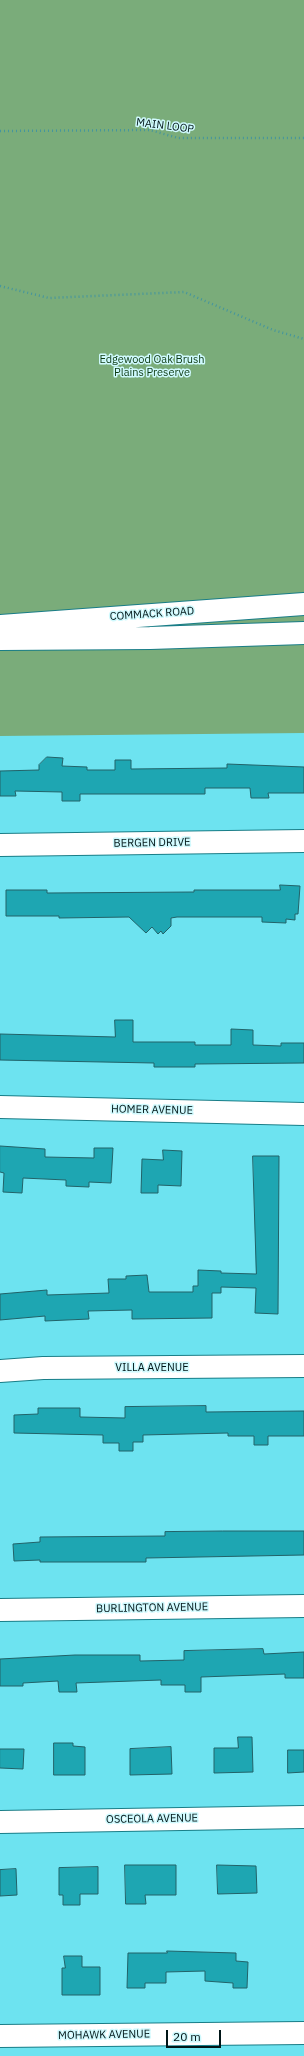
<!DOCTYPE html>
<style>
body{margin:0}
#map{position:relative;width:304px;height:2056px;overflow:hidden;background:#6de3f0;font-family:"IBM Plex Sans",sans-serif}
canvas{display:block}
.scale{position:absolute;left:166px;top:2030px;width:55px;height:18px;box-sizing:border-box;border:2px solid #001517;border-top:0;padding-left:5px;font-size:12px;line-height:14px;white-space:nowrap;color:#001517;-webkit-text-stroke:3px #cff9fd;paint-order:stroke}
</style>
<div id="map">
<canvas width="304" height="2056"></canvas>
<div class="scale">20 m</div>
</div>
<script>
const g = document.querySelector('canvas').getContext('2d');
g.lineJoin = 'round';
function fill(path, color) { g.fillStyle = color; g.fill(path, 'evenodd'); }
function trace(path, color, width, dash) { g.strokeStyle = color; g.lineWidth = width; g.lineCap = dash ? 'butt' : 'round'; g.setLineDash(dash || []); g.stroke(path); }
function label(font, color, halo, rows, align = 'center') {
  g.font = font + ' "IBM Plex Sans",sans-serif'; g.lineWidth = 3; g.setLineDash([]); g.textBaseline = 'middle'; g.strokeStyle = halo; g.fillStyle = color; for (const [text, x, y, turn = 0] of rows) {
    g.save(); g.translate(x, y); g.rotate((+turn || 0) * Math.PI / 180); g.textAlign = isNaN(turn) ? turn : align; if (halo) g.strokeText(text, 0, 0); g.fillText(text, 0, 0); g.restore();
  }
}
fill(new Path2D(`
 M0,0H304V733L0,736Z`), '#7aac7a');
const building = new Path2D(`
 M47,757L63,758L62,766L87,767V770H115V760H131V769L227,768V764L304,767V793H268L269,798H251L250,788H205V794H80V801H62V792L15,791L16,796H0V771L39,770V765Z
 M280,885L300,886L298,914H295V920L286,919V923L262,922V917H177L171,918V926L163,934L161,931L158,934L152,927L146,933L129,917L59,918V916H6V890H47V893L194,892V890H280Z
 M115,1020H133V1042H195V1045H231V1029L253,1030V1045L281,1046V1043H304V1063L195,1064V1067H154V1063L0,1060V1034L115,1037Z
 M0,1146L45,1149V1157L94,1158V1148H113L111,1183L89,1182V1187L66,1186V1180L23,1178L22,1193L3,1192L4,1173L0,1172Z
 M163,1150L182,1151L181,1186L158,1185V1193H141L142,1159L163,1160Z
 M253,1156H279L278,1314L255,1313L256,1288L221,1287V1293H212V1318L132,1319V1310L88,1311L89,1319L45,1321V1316L0,1320V1294L47,1290V1295L109,1293L108,1279H126V1276L147,1275L149,1292H193V1286H198V1270L221,1271V1273L256,1274Z
 M206,1406V1412L304,1411V1436H268V1445H254V1436H228V1433L143,1435V1442H133V1451H119V1443H103V1435L14,1433V1415L38,1414V1408H80V1417L125,1418V1407Z
 M223,1531H304V1555L146,1558V1562H40V1560L14,1561L13,1544L40,1542V1537L165,1536V1532Z
 M263,1649L264,1654L304,1652V1678H285V1674L201,1677V1692H185V1685H161V1680L76,1683L77,1692H59L58,1681L23,1683V1686H0V1659L75,1655H140V1661L184,1660V1651Z
 M238,1737H252L253,1772L214,1773V1748H238Z
 M54,1743H73V1746L85,1747V1775H54Z
 M171,1747L172,1774L130,1775V1749Z
 M0,1749H24L23,1769L0,1768Z
 M288,1750H304V1772L288,1773Z
 M125,1865H176V1895H145L146,1904H126Z
 M217,1865L256,1866L257,1893L218,1894Z
 M98,1867V1894H80V1905H63V1895H59V1868Z
 M16,1869L17,1895L0,1896V1870Z
 M167,1951L236,1953V1961L248,1962L247,1988H233V1983L205,1981V1971L166,1972V1983H145V1988H127L128,1953H167Z
 M64,1956H82V1967H100V1995H62V1968H65Z`);
fill(building, '#1ea6b2');
trace(building, '#226268', 1);
const minor = new Path2D(`
 M0,845L304,841
 M0,1107L304,1114
 M0,1371L43,1368L304,1366
 M0,1610L304,1606
 M0,1822L304,1817
 M0,2036L304,2033`);
const major = new Path2D(`
 M0,626L304,604
 M1,639L150,638L304,633`);
trace(minor, '#197d87', 24);
trace(major, '#197d87', 24);
trace(new Path2D(`
 M0,131L150,130L178,138H304
 M0,286L49,298L184,292L273,330L304,339`), '#44959e', 2.5, [1, 3]);
trace(minor, '#fff', 22);
trace(major, '#fff', 22);
label('11px', '#001517', '#cff9fd', [
 ["MAIN LOOP",165,126,7],
 ["COMMACK ROAD",152,614,-4],
 ["BERGEN DRIVE",152,843,-1],
 ["HOMER AVENUE",152,1110,1],
 ["VILLA AVENUE",152,1368],
 ["BURLINGTON AVENUE",152,1608,-1],
 ["OSCEOLA AVENUE",152,1819,-1],
 ["MOHAWK AVENUE",104,2035,-1]
]);
label('11px', '#0c3910', '#cff9fd', [
 ["Edgewood Oak Brush",152,360],
 ["Plains Preserve",152,373]
]);
</script>
